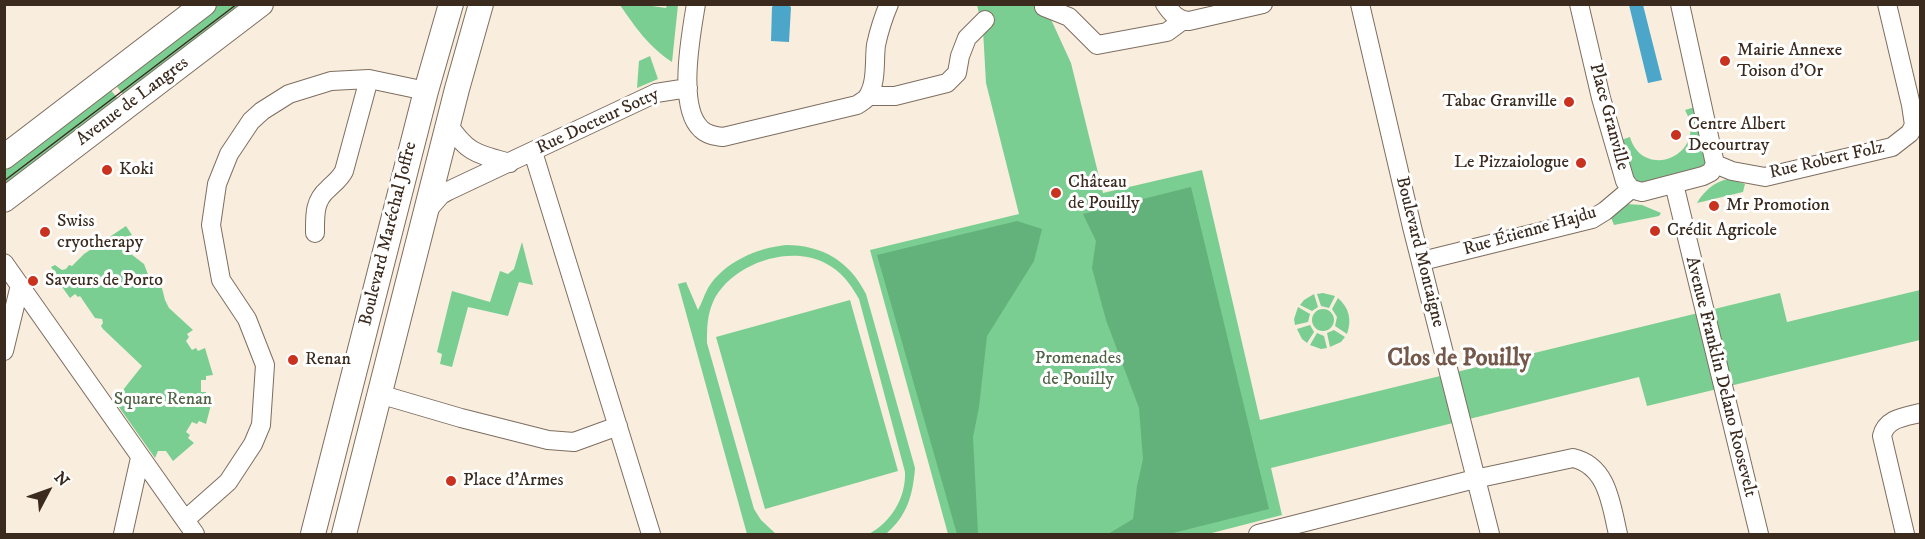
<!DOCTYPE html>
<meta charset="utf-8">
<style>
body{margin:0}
#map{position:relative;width:1925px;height:539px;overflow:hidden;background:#f9eddd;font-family:"IM FELL DW Pica",serif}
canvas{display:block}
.frame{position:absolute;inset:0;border:6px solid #3b2a1e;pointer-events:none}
.north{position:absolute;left:18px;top:461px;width:60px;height:60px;-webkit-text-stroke:4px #fff;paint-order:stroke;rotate:49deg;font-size:16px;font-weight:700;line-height:24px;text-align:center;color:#3b2a1e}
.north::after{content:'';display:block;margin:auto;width:21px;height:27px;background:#3b2a1e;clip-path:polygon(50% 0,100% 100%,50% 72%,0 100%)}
</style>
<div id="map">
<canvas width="1925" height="539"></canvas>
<div class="frame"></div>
<div class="north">N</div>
</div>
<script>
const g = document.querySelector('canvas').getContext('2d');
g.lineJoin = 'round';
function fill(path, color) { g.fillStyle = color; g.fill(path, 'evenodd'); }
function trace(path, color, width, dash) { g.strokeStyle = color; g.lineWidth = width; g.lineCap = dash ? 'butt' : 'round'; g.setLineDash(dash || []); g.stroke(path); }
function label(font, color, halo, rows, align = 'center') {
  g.font = font + ' "IM FELL DW Pica",serif'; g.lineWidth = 6; g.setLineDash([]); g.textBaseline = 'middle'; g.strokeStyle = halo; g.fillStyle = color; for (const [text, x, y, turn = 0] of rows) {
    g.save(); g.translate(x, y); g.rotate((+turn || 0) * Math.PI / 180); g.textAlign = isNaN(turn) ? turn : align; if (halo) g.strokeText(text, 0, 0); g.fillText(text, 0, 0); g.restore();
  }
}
fill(new Path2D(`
 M211,5H253L127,100L112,80Z
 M620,5H645L666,8L667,5H678L672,62C648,46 636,28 620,5Z
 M977,5H1047L1049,15L1071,63L1103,193L1202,170L1260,420L1780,293L1787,322L1920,290V340L1647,406L1639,377L1271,468L1282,515L1208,534H948L870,250L1019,214L986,83L983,30Z
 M650,56L658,79L637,88L639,61Z
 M106,84L122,104L5,194V161Z
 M1695,107L1709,154L1704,169L1643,185L1632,180L1618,141L1630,137C1643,182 1710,155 1685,110Z
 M1729,179L1745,184L1743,192L1697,203C1704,191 1715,181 1729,179Z
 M1627,204L1642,205L1661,213L1659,216L1614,225L1610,215Z
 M126,226L132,235L125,237L122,243L123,248L144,264L149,277L162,288L165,300L169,308L193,330L187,334L189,337L186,341L192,350L196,348L198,351L205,348L213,375L206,376V380H201V392H206V396L213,397L206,424L199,421L197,424L192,422L186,432L190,435L188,438L194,443L173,461L166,451H158L155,458L114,400L124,392L123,390L142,366L103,329L101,326L103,323L102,319L95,318L80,296L78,297L75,294L70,298L52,273L54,271L51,267L55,265L62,270L66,269L69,265L72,266L84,254Z
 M522,242L533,285L519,282L508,316L468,307L452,367L440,364L442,354L437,352L452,291L490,302L500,271L508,274L514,269Z
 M786,245C823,245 850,262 866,294L915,468C913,495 907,516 886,534H869C891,522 906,498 905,472L859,299C850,283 841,271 825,263C788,244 730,265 713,302C707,316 707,328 707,343L754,509L761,520L776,534H747L678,284L686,282L698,310C702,303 704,295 708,288C724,262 757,248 786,245Z
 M1323,293L1335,296L1329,308L1321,306L1317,294Z
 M1314,294L1318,307L1312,311L1300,305L1304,300Z
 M1338,298C1349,308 1352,319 1347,334L1335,326L1337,317L1332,309Z
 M850,300L898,471L765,509L716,337Z
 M1298,307L1310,314L1308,322L1295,325L1294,319Z
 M1312 320a11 11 0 1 1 22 0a11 11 0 1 1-22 0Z
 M1310,325L1314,332L1307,343L1302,339L1297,329Z
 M1334,330L1345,337L1341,342L1330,347L1327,333Z
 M1317,333L1324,336L1327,348L1321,349L1310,345Z`), '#7ace91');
fill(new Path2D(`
 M1191,187L1269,509L1169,534H1108L1133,519L1137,486L1143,459L1139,408L1106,320L1092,268L1096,241L1083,214Z
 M1017,221L1042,229L1034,261L987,336L979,407L973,437L978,534H957L877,255Z`), '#63b17b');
fill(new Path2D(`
 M774,5H788L791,7L789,42L771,41L772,7Z
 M1629,5H1643L1662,80L1648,83Z`), '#4ba6c9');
const minor = new Path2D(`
 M696,4C691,34 677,107 701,129C707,135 715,136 723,137L857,105C861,102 866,100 868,96C877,82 874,60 876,45C879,31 883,18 889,4
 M1165,4C1171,13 1178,21 1189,21L1263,4
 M1360,4L1412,227L1490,534
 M1579,4L1601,98L1625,181L1631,189L1642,192L1703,176L1711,172L1715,164L1680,4
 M1044,7L1069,17L1097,45L1167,32L1182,21
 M869,96H895L947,83L957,73L960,56L967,38L985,20
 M448,124C467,153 477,154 510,163
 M533,152L651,534
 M1715,164L1732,171L1765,177L1892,147L1910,133L1914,125L1911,105L1887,4
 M1674,184L1759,534
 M427,211L441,195L448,191L656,93L688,88
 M315,233C315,215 314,201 328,189C334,183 340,179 344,171L369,79
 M1422,261L1592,219L1605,211L1631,189
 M4,263L195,534
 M4,351L20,285
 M379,394L461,418L548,440L574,442L618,426
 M185,520L228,482L253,444L261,425L265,365L247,319L221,280L211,225L217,184L229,154L251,121L262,111L289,94L331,81L369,79L426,91
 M123,534L140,458
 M1258,534L1475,479L1573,458C1608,466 1611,505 1618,534
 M1905,534L1882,436C1886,418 1905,417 1920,413`);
const major = new Path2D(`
 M4,157L204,4
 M4,200L261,4
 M313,534L426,91L451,4
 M344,534L457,89L481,4`);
trace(minor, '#7e6e61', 20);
trace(major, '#7e6e61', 26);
trace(minor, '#fff', 18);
trace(major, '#fff', 24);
trace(new Path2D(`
 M4,181L237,4`), '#3b2a1e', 1.5);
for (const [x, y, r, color] of [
 [1725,61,6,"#c8321e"],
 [1569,102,6,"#c8321e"],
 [1676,135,6,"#c8321e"],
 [1581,163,6,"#c8321e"],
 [107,170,6,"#c8321e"],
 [1056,193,6,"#c8321e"],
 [1714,206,6,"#c8321e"],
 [1655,231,6,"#c8321e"],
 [45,232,6,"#c8321e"],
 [33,281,6,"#c8321e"],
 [293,360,6,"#c8321e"],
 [451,481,6,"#c8321e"]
]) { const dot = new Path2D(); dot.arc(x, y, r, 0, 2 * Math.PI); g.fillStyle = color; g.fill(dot); trace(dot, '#fff', 2); }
label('18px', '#3b2a1e', '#fff', [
 ["Mairie Annexe",1737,51],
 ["Toison d'Or",1737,72],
 ["Tabac Granville",1557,102,"right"],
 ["Centre Albert",1688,125],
 ["Decourtray",1688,146],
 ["Le Pizzaiologue",1569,163,"right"],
 ["Koki",119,170],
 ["Château",1068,183],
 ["de Pouilly",1068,204],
 ["Mr Promotion",1726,206],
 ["Swiss",57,222],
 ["cryotherapy",57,243],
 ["Crédit Agricole",1667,231],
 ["Saveurs de Porto",45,281],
 ["Renan",305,360],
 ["Place d'Armes",463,481]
], 'left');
label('18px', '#3b2a1e', '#fff', [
 ["Avenue de Langres",133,102,-37],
 ["Place Granville",1608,117,75],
 ["Rue Docteur Sotty",598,122,-25],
 ["Rue Robert Folz",1827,161,-13],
 ["Rue Étienne Hajdu",1530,232,-16],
 ["Boulevard Maréchal Joffre",389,234,-76],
 ["Boulevard Montaigne",1419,252,76],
 ["Avenue Franklin Delano Roosevelt",1720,377,76]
]);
label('18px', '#516346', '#fff', [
 ["Promenades",1078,359],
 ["de Pouilly",1078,380],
 ["Square Renan",163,400]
]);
label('bold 24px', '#74594a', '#fff', [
 ["Clos de Pouilly",1459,360]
]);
</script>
